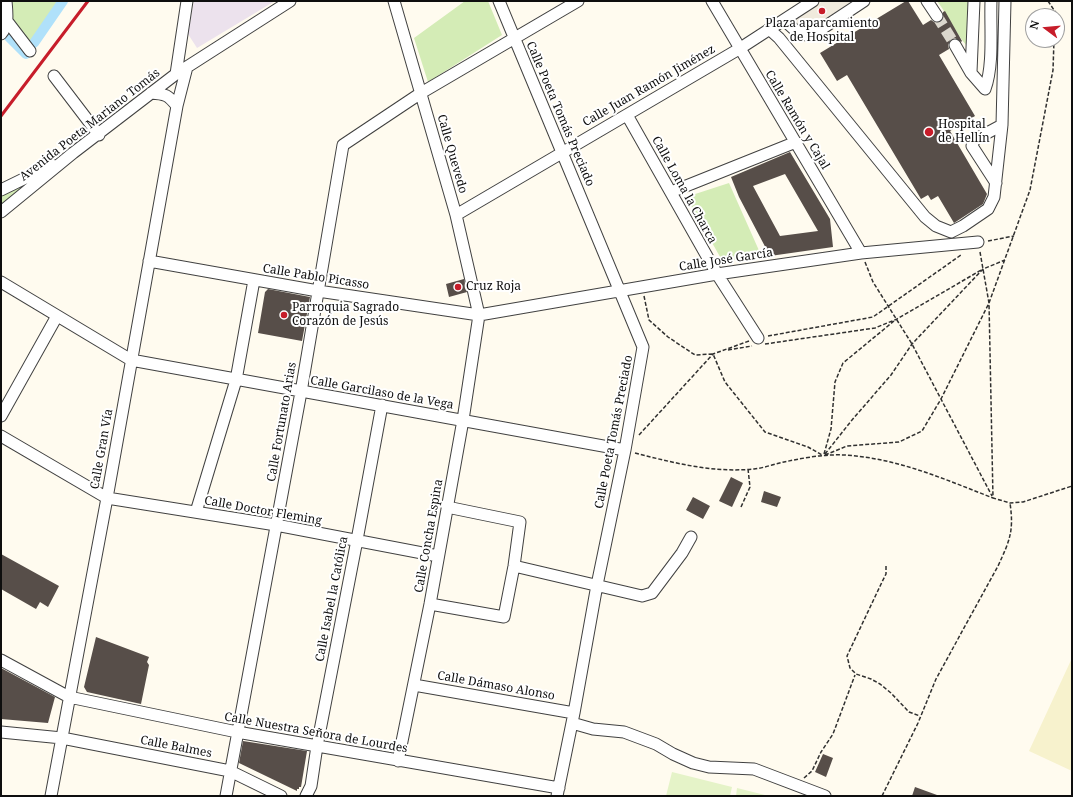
<!DOCTYPE html>
<meta charset="utf-8">
<style>
body{margin:0}
#map{position:relative;width:1073px;height:797px;overflow:hidden;background:#fffbef;font-family:"Noto Serif",serif}
canvas{display:block}
.frame{position:absolute;inset:0;border:2px solid #0e0e0e;pointer-events:none}
.north{position:absolute;left:1025px;top:8px;width:40px;height:40px;box-sizing:border-box;background:#fff;border:1px solid #9f9f9f;border-radius:50%;rotate:286deg;font-size:11px;font-weight:700;line-height:16px;text-align:center;color:#0e0e0e}
.north::after{content:'';display:block;margin:auto;width:14px;height:18px;background:#c71d2a;clip-path:polygon(50% 0,100% 100%,50% 72%,0 100%)}
</style>
<div id="map">
<canvas width="1073" height="797"></canvas>
<div class="frame"></div>
<div class="north">N</div>
</div>
<script>
const g = document.querySelector('canvas').getContext('2d');
g.lineJoin = 'round';
function fill(path, color) { g.fillStyle = color; g.fill(path, 'evenodd'); }
function trace(path, color, width, dash) { g.strokeStyle = color; g.lineWidth = width; g.lineCap = dash ? 'butt' : 'round'; g.setLineDash(dash || []); g.stroke(path); }
function label(font, color, halo, rows, align = 'center') {
  g.font = font + ' "Noto Serif",serif'; g.lineWidth = 4; g.setLineDash([]); g.textBaseline = 'middle'; g.strokeStyle = halo; g.fillStyle = color; for (const [text, x, y, turn = 0] of rows) {
    g.save(); g.translate(x, y); g.rotate((+turn || 0) * Math.PI / 180); g.textAlign = isNaN(turn) ? turn : align; if (halo) g.strokeText(text, 0, 0); g.fillText(text, 0, 0); g.restore();
  }
}
fill(new Path2D(`
 M194,1H275L197,48L188,34Z`), '#ece2ed');
fill(new Path2D(`
 M1072,658V771L1029,751Z`), '#f7f2cd');
fill(new Path2D(`
 M6,1H61L30,51L7,21Z
 M465,1H488L502,35L428,82L414,38Z
 M937,1H971L968,44L966,45C955,32 948,15 937,1Z
 M44,169L1,212V190Z
 M729,183L761,255L723,262L686,197Z`), '#d4ecb6');
fill(new Path2D(`
 M672,772L732,787L730,796H666Z
 M737,788L769,796H736Z`), '#e5f3c8');
fill(new Path2D(`
 M823,1H854L807,30L790,21Z`), '#f0eadd');
trace(new Path2D(`
 M9,37L26,54
 M34,43L63,1`), '#b0e1fa', 10);
fill(new Path2D(`
 M906,1H908L923,25L931,20L934,22H941L943,19V12L945,11L962,41L961,42L955,38L951,39L948,45L949,49L939,55L975,116L950,131L987,194L983,204L954,223L938,196L931,200L928,195L921,199L847,75L837,81L820,53Z
 M790,152L830,219L833,247L770,256L739,197L731,177ZM785,174L818,231L780,236L753,186Z
 M464,279L467,292L449,297L446,284Z
 M268,289L310,297L302,341L258,333L265,292Z
 M731,477L743,483L732,507L719,501Z
 M764,491L781,497L777,507L761,502Z
 M693,497L710,506L703,519L686,510Z
 M1,554L59,586L48,607L40,602L36,609L1,589Z
 M96,637L149,657L147,662L149,665L141,704L87,692L84,687Z
 M1,668L55,697L48,723L1,719Z
 M243,741L307,751L301,787H299V789H297V791L239,763Z
 M823,754L833,758L826,777L815,772Z
 M915,787L937,795L936,796H912Z`), '#574e49');
trace(new Path2D(`
 M937,16L955,45`), '#dbd7cd', 11, [11, 5.5]);
const minor = new Path2D(`
 M394,1L456,215L479,315L463,420L430,604L398,761
 M499,1L643,347L625,450L597,585L574,713L557,796
 M712,1L861,253
 M927,1L937,16
 M1,16L7,21L30,51
 M784,20L796,31L806,35L823,28L864,1
 M769,29L779,38L925,217L936,226L951,232L963,226L988,209L994,197L1002,125L1005,1
 M1,34C9,25 7,13 6,1
 M955,45L971,73L985,89C994,65 990,27 991,1
 M971,72L974,1
 M176,74L187,1
 M54,76L99,135
 M151,93C166,94 168,95 177,106
 M627,115L717,274L758,338
 M996,183L972,146L974,140L1002,125
 M1,190L52,165
 M671,192L796,142
 M1,212L73,153L176,74L290,1
 M456,215L739,49L813,1
 M149,261L318,291L479,315L717,274L861,253L978,242
 M1,282L131,360L625,450
 M1,416L57,316
 M1,436L107,498L276,525L438,556
 M196,512L236,380L254,280
 M514,566L642,596L652,593L682,553L691,537
 M430,604L504,617L514,566L520,522L447,507
 M1,660L69,697L237,732L559,788
 M414,685L574,713
 M572,723L593,729L624,732L656,744L673,754L693,763L709,767L754,769L825,796
 M1,732L62,738L230,771L281,796
 M51,796L107,498L177,106L187,67
 M226,796L301,392L343,145L421,93L578,1
 M306,796L311,786L317,746L357,540L382,405`);
trace(minor, '#414141', 13);
trace(new Path2D(`
 M1048,1L1056,13V16
 M988,241L1014,236
 M980,252L989,303L993,498L1010,503L1023,502L1072,486
 M865,262L873,282L912,344L992,496
 M644,296L649,320L668,337L695,355L713,354L725,382L765,432L808,447L822,455
 M768,336L873,317L961,255
 M765,344L875,328L897,319L983,269
 M728,350L752,346
 M639,435L713,354L749,341
 M635,453C674,463 713,473 754,469C764,468 774,464 784,462C803,458 824,454 844,455C897,458 944,479 993,498
 M824,454L831,429L835,382L843,363L894,321
 M825,454L852,420L891,375L912,344L983,269L1005,260
 M825,455L847,446L899,442L922,431L941,399L989,303L1030,190L1053,70L1054,40
 M741,507L750,487L748,469
 M886,566V574L882,582L847,656L850,668L856,674L871,679L880,684L891,693L909,712L920,716
 M804,778L812,771L821,752L833,734L855,675
 M882,796L918,723L936,679L998,566C1010,540 1014,531 1010,503`), '#303030', 1.5, [4, 2]);
trace(minor, '#fff', 11);
trace(new Path2D(`
 M1,116L88,1`), '#c71d2a', 3);
for (const [x, y, r, color] of [
 [822,11,4,"#c71d2a"],
 [929,132,5,"#c71d2a"],
 [458,287,4,"#c71d2a"],
 [284,315,4,"#c71d2a"]
]) { const dot = new Path2D(); dot.arc(x, y, r, 0, 2 * Math.PI); g.fillStyle = color; g.fill(dot); trace(dot, '#fff', 1.5); }
label('12px', '#0e0e0e', '#fff', [
 ["Plaza aparcamiento",822,24,"center"],
 ["de Hospital",822,38,"center"],
 ["Hospital",938,125],
 ["de Hellín",938,139],
 ["Cruz Roja",466,287],
 ["Parroquia Sagrado",292,308],
 ["Corazón de Jesús",292,322]
], 'left');
label('12px', '#0e0e0e', '#fff', [
 ["Calle Juan Ramón Jiménez",649,86,-30],
 ["Calle Poeta Tomás Preciado",560,114,67],
 ["Calle Ramón y Cajal",797,120,59],
 ["Avenida Poeta Mariano Tomás",90,125,-38],
 ["Calle Quevedo",452,154,74],
 ["Calle Loma la Charca",684,190,61],
 ["Calle José García",726,260,-9],
 ["Calle Pablo Picasso",316,277,9],
 ["Calle Garcilaso de la Vega",382,393,10],
 ["Calle Fortunato Arias",282,422,-80],
 ["Calle Poeta Tomás Preciado",614,432,-79],
 ["Calle Gran Vía",102,449,-80],
 ["Calle Doctor Fleming",263,511,10],
 ["Calle Concha Espina",429,536,-80],
 ["Calle Isabel la Católica",332,599,-79],
 ["Calle Dámaso Alonso",496,686,10],
 ["Calle Nuestra Señora de Lourdes",316,733,10],
 ["Calle Balmes",176,747,11]
]);
</script>
